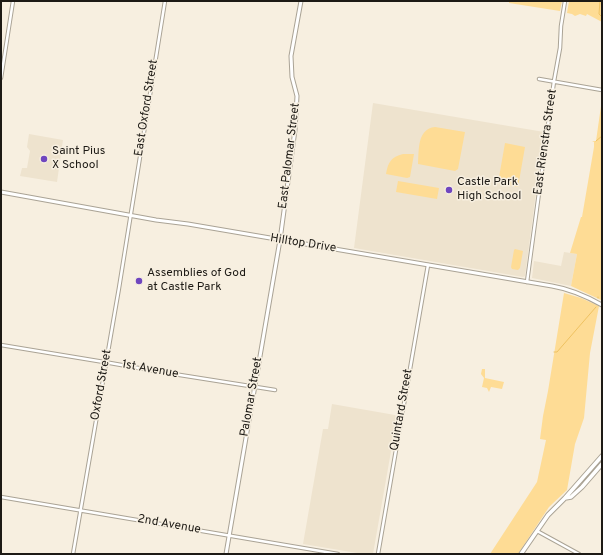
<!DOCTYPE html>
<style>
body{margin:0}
#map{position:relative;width:603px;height:555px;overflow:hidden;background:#f7efe0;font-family:Overpass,sans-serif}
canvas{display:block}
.frame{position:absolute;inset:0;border:2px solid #1d1a15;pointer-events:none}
</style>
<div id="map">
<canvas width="603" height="555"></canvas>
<div class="frame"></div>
</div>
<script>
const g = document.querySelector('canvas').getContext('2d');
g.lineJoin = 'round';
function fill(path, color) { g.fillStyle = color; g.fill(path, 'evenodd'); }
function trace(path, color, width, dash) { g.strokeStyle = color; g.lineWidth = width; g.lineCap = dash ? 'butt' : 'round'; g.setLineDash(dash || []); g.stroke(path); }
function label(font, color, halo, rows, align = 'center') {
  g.font = font + ' Overpass,sans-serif'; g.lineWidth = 3; g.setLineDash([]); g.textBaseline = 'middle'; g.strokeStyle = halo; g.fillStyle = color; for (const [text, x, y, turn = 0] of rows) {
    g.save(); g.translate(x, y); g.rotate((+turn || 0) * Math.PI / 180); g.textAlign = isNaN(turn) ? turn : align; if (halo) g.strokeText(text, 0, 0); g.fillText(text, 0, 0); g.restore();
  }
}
fill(new Path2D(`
 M373,103L544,132L525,276L523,277L354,248Z
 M29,134L63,140L57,182L20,176L22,168H27L30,151L27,147Z
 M564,252L577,254L571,286L532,278L534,261L561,266Z
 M332,404L395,415L397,417L373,554H363L303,544L323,429H328Z`), '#eee3ce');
fill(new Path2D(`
 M509,1H562L560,11L509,3Z
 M569,1H602V22L587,14L586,16L580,14L575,16L572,14L567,13Z
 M602,99V293L601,300L571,286L577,254L570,253L581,217H582L594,147V142L592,141H596Z
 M435,127L465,132L458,169L455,171L418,164C419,150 417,129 435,127Z
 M505,143L525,147L518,187L498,183Z
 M403,154H414L410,177L407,178L386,174C388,162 391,157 403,154Z
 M398,181L439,188L437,199L396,192Z
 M515,249L523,251L520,268L518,270L512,269L511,267L514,250Z
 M564,293L581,298L599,306L590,353L584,418L575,444L567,490L549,507L518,554H490L537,482L546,440L540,439L543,416L548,391Z
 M482,369H485V378L504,382L502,389L491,387L489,392L487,388L482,387L484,378L481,374Z`), '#fedc95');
trace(new Path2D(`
 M600,1L599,14L602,17
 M596,141L602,136
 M598,297V298
 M554,352H557L596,307`), '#efc261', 1);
const tertiary = new Path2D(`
 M1,78L13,1
 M539,79L602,90
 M527,282L554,81L560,48L561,26L565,1
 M1,345L110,363L161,372L275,390
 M1,497L338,554
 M537,531L579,554
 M73,554L119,288L165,1
 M378,554L428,265`);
const secondary = new Path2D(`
 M1,192L156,220L188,224L552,286C570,289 586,296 602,305
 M226,554L280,240L295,130L297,96L292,77L291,56L301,1`);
const primary = new Path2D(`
 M565,498L602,456
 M521,554L548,515L565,498L571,497L582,487L602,464`);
trace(tertiary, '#aaa395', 4.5);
trace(secondary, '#aaa395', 5);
trace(primary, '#aaa395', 5.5);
trace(tertiary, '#fff', 2.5);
trace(secondary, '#fff', 3);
trace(primary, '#fff', 3.5);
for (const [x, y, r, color] of [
 [44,159,4,"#6f46bf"],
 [449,190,4,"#6f46bf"],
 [139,281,4,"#6f46bf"]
]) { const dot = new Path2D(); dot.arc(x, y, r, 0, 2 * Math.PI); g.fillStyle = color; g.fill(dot); trace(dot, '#f7efe0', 1.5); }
label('12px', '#1d1a15', '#f7efe0', [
 ["East Oxford Street",147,108,-81],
 ["East Rienstra Street",546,142,-82],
 ["East Palomar Street",290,156,-83],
 ["Hilltop Drive",303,244,9],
 ["1st Avenue",150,370,10],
 ["Oxford Street",102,385,-80],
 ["Palomar Street",252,397,-80],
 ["Quintard Street",402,410,-80],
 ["2nd Avenue",169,525,10]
]);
label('12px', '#1d1a15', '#f7efe0', [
 ["Saint Pius",52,152],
 ["X School",52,166],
 ["Castle Park",457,183],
 ["High School",457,197],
 ["Assemblies of God",147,274],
 ["at Castle Park",147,288]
], 'left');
</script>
